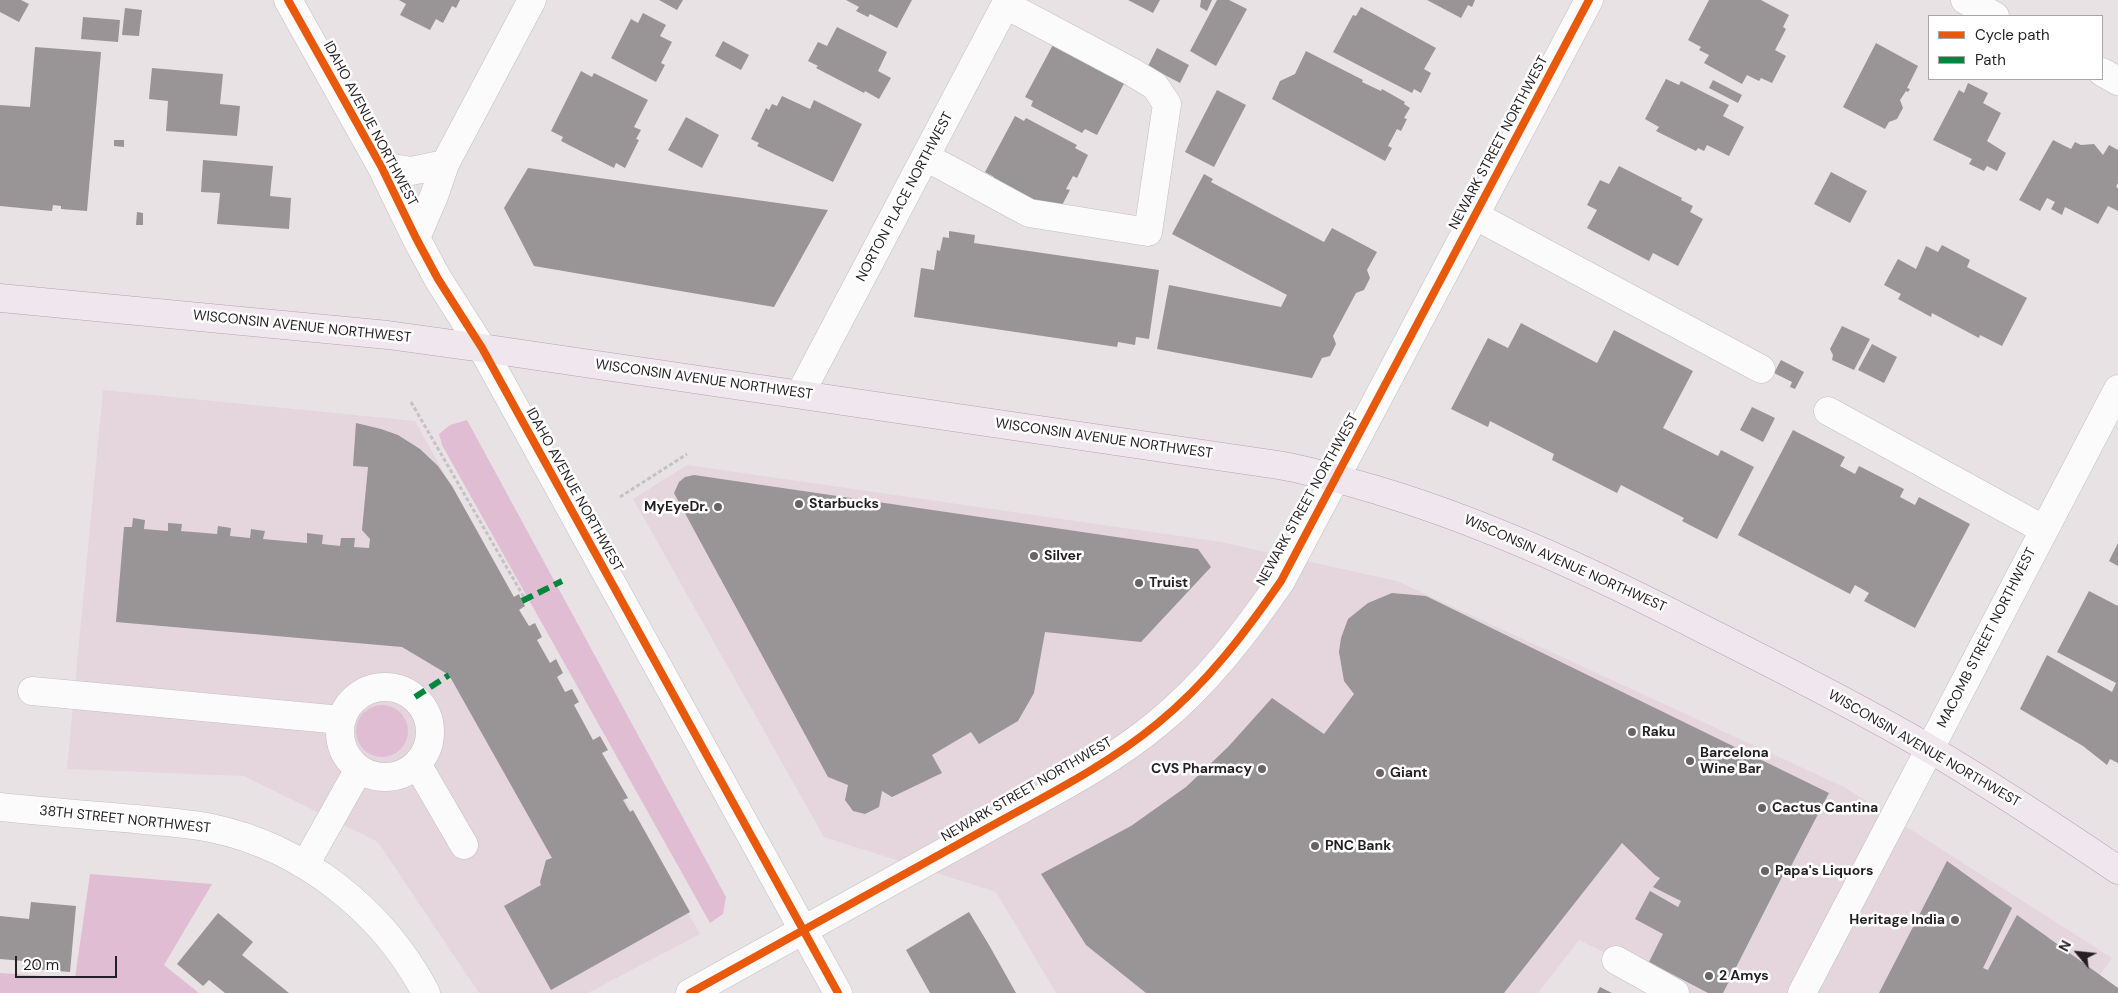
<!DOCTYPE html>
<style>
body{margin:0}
#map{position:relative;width:2118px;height:993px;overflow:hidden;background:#e8e2e5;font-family:"DM Sans",sans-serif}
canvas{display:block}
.legend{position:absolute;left:1928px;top:15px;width:175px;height:65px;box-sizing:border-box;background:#fff;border:1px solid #a7a5a7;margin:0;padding:6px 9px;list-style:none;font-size:15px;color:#241f22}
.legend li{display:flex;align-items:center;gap:10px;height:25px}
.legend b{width:25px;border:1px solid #a7a5a7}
.north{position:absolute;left:2053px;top:928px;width:50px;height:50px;-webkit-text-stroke:4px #fff;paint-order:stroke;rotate:298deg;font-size:14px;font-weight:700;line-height:20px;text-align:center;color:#241f22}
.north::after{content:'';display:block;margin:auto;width:18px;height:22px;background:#241f22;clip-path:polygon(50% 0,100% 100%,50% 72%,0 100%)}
.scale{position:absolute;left:15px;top:956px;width:102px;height:22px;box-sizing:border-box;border:2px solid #241f22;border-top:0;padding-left:6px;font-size:15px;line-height:18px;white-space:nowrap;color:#241f22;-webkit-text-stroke:4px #fff;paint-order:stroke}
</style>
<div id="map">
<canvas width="2118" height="993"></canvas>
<ul class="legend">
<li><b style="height:6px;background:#e8590c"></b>Cycle path</li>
<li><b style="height:6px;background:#00873e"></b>Path</li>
</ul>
<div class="north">N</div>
<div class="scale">20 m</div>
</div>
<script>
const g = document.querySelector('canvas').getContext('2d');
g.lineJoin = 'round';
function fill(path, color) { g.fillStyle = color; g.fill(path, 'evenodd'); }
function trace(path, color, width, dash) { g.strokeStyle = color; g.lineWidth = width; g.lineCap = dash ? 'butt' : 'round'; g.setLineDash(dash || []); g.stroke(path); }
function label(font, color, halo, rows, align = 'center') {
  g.font = font + ' "DM Sans",sans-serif'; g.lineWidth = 5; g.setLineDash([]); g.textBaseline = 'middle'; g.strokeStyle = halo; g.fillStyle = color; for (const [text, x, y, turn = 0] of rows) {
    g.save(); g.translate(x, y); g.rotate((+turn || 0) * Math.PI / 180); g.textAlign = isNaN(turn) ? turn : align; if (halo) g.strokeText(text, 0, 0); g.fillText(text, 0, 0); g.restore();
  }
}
fill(new Path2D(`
 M103,390L415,421L700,934L588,993H479L378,842L244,776L67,769Z
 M687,465L1221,542L1397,581L1844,787L2112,958L2087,993H1687L1579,940L1538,993H1056L996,892L824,837L633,499Z`), '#e5d6de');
fill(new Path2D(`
 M467,420L726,897L723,914L710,923L442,445L439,434L450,425Z
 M356 731a26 26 0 1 1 52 0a26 26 0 1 1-52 0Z
 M90,874L212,884L164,965L199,993H0V973L75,978Z`), '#e1bdd3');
fill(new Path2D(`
 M0,0H21L29,4L19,22L0,12Z
 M399,0H460L456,8L452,6L443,23L436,19L430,30L400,15L406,4Z
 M659,0H683L677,10Z
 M846,0H912L897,28L870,14L868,17L856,11L859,7Z
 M1128,0H1160L1153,13Z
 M1201,0H1212L1207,11L1200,7Z
 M1217,0H1229L1247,9L1216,66L1190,51Z
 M1427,0H1475L1472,7L1468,5L1461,18Z
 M1709,0H1761L1789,15L1783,27L1786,29L1775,50L1786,56L1772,83L1761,78L1759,81L1747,75L1742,84L1704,63L1709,55L1699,50L1701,47L1688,40Z
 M1361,7L1436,48L1424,69L1431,73L1421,93L1414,89L1412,93L1333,52L1353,15L1356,16Z
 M125,8L142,10L139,36L122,35Z
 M643,13L666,25L660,36L672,42L661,63L665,65L656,82L611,58L631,19L638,23Z
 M83,17L120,20L118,42L81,39Z
 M837,27L887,52L878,71L891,78L879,99L865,91L864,93L816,68L818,66L808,61L818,42L827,46Z
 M723,41L749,55L741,70L715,56Z
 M1055,41L1127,78L1097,135L1085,129L1082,133L1031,106L1033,101L1025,97Z
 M1876,43L1918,66L1907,88L1910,89L1908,92L1906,91L1900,100L1903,108L1897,119L1889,122L1885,129L1843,107Z
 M35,47L101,52L87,211L61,209V206L53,205L52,211L0,206V105L30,107Z
 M1157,48L1189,65L1180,83L1148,66Z
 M1306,51L1363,80L1362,82L1381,91L1382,89L1405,102L1404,104L1410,108L1404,118L1407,119L1401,131L1397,129L1388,146L1392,148L1385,161L1272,99L1280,81L1295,74Z
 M152,68L223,74L220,104L240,106L237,136L166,131L168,101L149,99Z
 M581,71L592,77L594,73L648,100L634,127L641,130L636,139L639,140L625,168L616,163L614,168L561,141L563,137L551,131Z
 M1666,79L1679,85L1681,81L1729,105L1723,116L1744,127L1729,156L1707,145L1704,151L1698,148L1696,151L1656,131L1659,127L1645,119Z
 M1713,80L1742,95L1738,103L1709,88Z
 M1968,83L1988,93L1983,103L2001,113L1987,141L2006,153L1997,171L1987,166L1984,171L1969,164L1972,159L1933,140L1959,90L1964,93Z
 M1217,90L1246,105L1214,167L1185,152Z
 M782,96L810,109L814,100L862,124L833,182L757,146L759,143L751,139L766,108L769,110L772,104L777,106Z
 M1015,116L1024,121L1026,118L1077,145L1075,148L1088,155L1077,178L1073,176L1066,189L1070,190L1060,209H1044L991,182L994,177L985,172Z
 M686,117L719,135L702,168L668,150Z
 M114,140H124V147L114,146Z
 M2053,140L2071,149L2075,142L2081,145L2094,144L2103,155L2109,145L2118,150V183L2116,187L2118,188V211L2108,206L2098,224L2065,207L2062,215L2051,209L2055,202L2047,198L2040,211L2019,200Z
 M203,160L273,166L270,196L291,198L289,229L217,224L220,193L201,192Z
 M1619,166L1682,198L1681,200L1693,206L1690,212L1703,219L1678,266L1653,253L1649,261L1587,228L1597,210L1587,205L1600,180L1609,184Z
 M528,168L828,210L774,307L534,266L504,208Z
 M1831,172L1867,191L1850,223L1814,204Z
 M1204,174L1213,179L1211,182L1324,242L1332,228L1377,252L1367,270L1370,278L1364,290L1356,293L1333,336L1336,344L1330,356L1322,358L1312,378L1157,349L1169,285L1281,307L1287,295L1172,234Z
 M137,212L143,213V225H136Z
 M949,231L975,235L974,243L1159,270L1149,339L1136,337L1135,345L1118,342L1117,347L914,317L921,268L934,270L937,250L940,251L943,237L949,238Z
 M1942,245L1970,260L1967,267L2027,298L2002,346L1980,335L1979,338L1932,313L1931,317L1898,299L1901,294L1884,285L1898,259L1916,269L1926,246L1938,252Z
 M1521,323L1597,363L1614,330L1693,371L1663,428L1718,456L1721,450L1754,467L1717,539L1682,521L1684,518L1621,485L1617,493L1552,460L1554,454L1490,421L1488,427L1451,409L1488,338L1508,348Z
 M1842,326L1870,339L1854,370L1832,360L1833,355L1830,349Z
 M1872,344L1897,357L1884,383L1858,370Z
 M1781,360L1804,372L1795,389L1790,387L1792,382L1774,373Z
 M1752,407L1775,418L1763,442L1740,430Z
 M356,423L381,429L398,435L420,449L438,466L452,486L514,597L519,594L522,601L525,606L519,610L529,626L535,623L542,637L537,640L550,663L556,659L563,673L557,677L565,692L572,689L579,702L574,705L593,740L600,736L608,750L602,753L628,798L623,800L630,812L633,810L690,912L551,990L504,906L541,885L540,882L546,860L552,858L449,675L402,647L116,622L124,527H132L133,518L145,520L144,529L168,531V523L182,524L181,531L217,534L218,526L231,528L230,536L250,538L251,529L265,531L263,539L307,543V533L323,535L322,544L340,546L341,538H355L354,547L369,548L370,539L362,530L368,467L353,466Z
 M1793,430L1845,457L1840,466L1855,474L1859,466L1904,489L1900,497L1915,505L1919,497L1970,524L1915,628L1864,601L1869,593L1855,585L1850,594L1738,535Z
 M694,475L1198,549L1211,567L1141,642L1045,632L1034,693L1018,721L979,744L971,732L932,755L942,773L892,797L882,791L879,807L865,814L853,811L845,800L848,785L828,777L674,493L679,482L685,477Z
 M2118,543V566L2109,561Z
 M2089,591L2118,606V763L2110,759L2107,765L2083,746L2020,709L2047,655L2112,692L2116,683L2057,652Z
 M1392,593L1426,596L1829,793L1788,872L1785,871L1723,993H1708L1649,962L1663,934L1635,919L1650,891L1678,907L1681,901L1653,887L1660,878L1655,875L1622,843L1504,993H1146L1086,945L1041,874L1131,826L1186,787L1228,747L1272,698L1324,734L1354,694L1344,681L1339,652L1341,638L1348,619L1368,603Z
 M1947,861L2012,908L1983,968L1988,970L2017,915L2118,988V993H1879Z
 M31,902L76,906L70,972L35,969L36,962L0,959V916L29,919Z
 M969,912L989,945L1016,993H930L906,950Z
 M218,913L253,942L242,955L289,993H225L209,980L203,986L177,964Z
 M1600,987L1612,993H1597Z`), '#999496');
const minor = new Path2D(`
 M288,0L381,166L416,238L438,279L482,348L838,993
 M1965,0L1995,16
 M2102,72L2118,81
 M926,157L1029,213L1148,232L1167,104L1155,86L1132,72L1006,5
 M381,166L411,171L445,164
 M1474,215L1761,369
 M416,238L434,196L445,164L532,0
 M800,394L1008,0
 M1828,411L2043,529
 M340 732a45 45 0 1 1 90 0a45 45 0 1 1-90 0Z
 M32,691L341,720
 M417,764L464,845
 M0,807C45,812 90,815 136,819C161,822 186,823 211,828C303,847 383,911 426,993
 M305,865L359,769
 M1616,960L1675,993
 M690,993C788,939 886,885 984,830C1043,797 1105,767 1158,723C1207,683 1245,633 1281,581L1589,0
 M1802,993L2118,389`);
const major = new Path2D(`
 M0,298L388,335L482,348L1278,465C1314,471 1349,482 1383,492C1494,526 1600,576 1703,629C1779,667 1854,705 1928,748C1993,786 2056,828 2118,870`);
trace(minor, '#c3bec1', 29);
trace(major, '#b5a3af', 29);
trace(new Path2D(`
 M411,402L525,599
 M620,497L687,454`), '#c5c2c3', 3, [4, 2.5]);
trace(minor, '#fcfbfb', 28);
trace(major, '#f0e6ed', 28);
trace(new Path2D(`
 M522,601L562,581
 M415,697L449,675`), '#00873e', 6, [12, 6]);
trace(new Path2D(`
 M288,0L381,166L416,238L438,279L482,348L838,993
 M690,993C788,939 886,885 984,830C1043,797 1105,767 1158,723C1207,683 1245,633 1281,581L1589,0`), '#e8590c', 8);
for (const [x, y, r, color] of [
 [799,504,5,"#696366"],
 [718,507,5,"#696366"],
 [1034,556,5,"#696366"],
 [1139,583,5,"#696366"],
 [1632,732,5,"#696366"],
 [1690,761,5,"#696366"],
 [1262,769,5,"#696366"],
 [1380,773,5,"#696366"],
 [1762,808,5,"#696366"],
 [1315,846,5,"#696366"],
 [1765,871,5,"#696366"],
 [1955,920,5,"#696366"],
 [1709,976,5,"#696366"]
]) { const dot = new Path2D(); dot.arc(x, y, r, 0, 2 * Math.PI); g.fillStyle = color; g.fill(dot); trace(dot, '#fff', 2); }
label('14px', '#241f22', '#fff', [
 ["IDAHO AVENUE NORTHWEST",370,124,62],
 ["NEWARK STREET NORTHWEST",1499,143,-62],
 ["NORTON PLACE NORTHWEST",905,197,-62],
 ["WISCONSIN AVENUE NORTHWEST",302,327,6],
 ["WISCONSIN AVENUE NORTHWEST",704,380,8],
 ["WISCONSIN AVENUE NORTHWEST",1104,439,8],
 ["IDAHO AVENUE NORTHWEST",574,490,61],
 ["NEWARK STREET NORTHWEST",1308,500,-61],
 ["WISCONSIN AVENUE NORTHWEST",1565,564,24],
 ["MACOMB STREET NORTHWEST",1987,638,-63],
 ["WISCONSIN AVENUE NORTHWEST",1924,749,30],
 ["NEWARK STREET NORTHWEST",1027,790,-30],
 ["38TH STREET NORTHWEST",125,820,6]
]);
label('bold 14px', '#241f22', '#fff', [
 ["Starbucks",809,504],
 ["MyEyeDr.",708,507,"right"],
 ["Silver",1044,556],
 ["Truist",1149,583],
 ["Raku",1642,732],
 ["Barcelona",1700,753],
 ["Wine Bar",1700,769],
 ["CVS Pharmacy",1252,769,"right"],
 ["Giant",1390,773],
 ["Cactus Cantina",1772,808],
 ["PNC Bank",1325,846],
 ["Papa's Liquors",1775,871],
 ["Heritage India",1945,920,"right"],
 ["2 Amys",1719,976]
], 'left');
</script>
